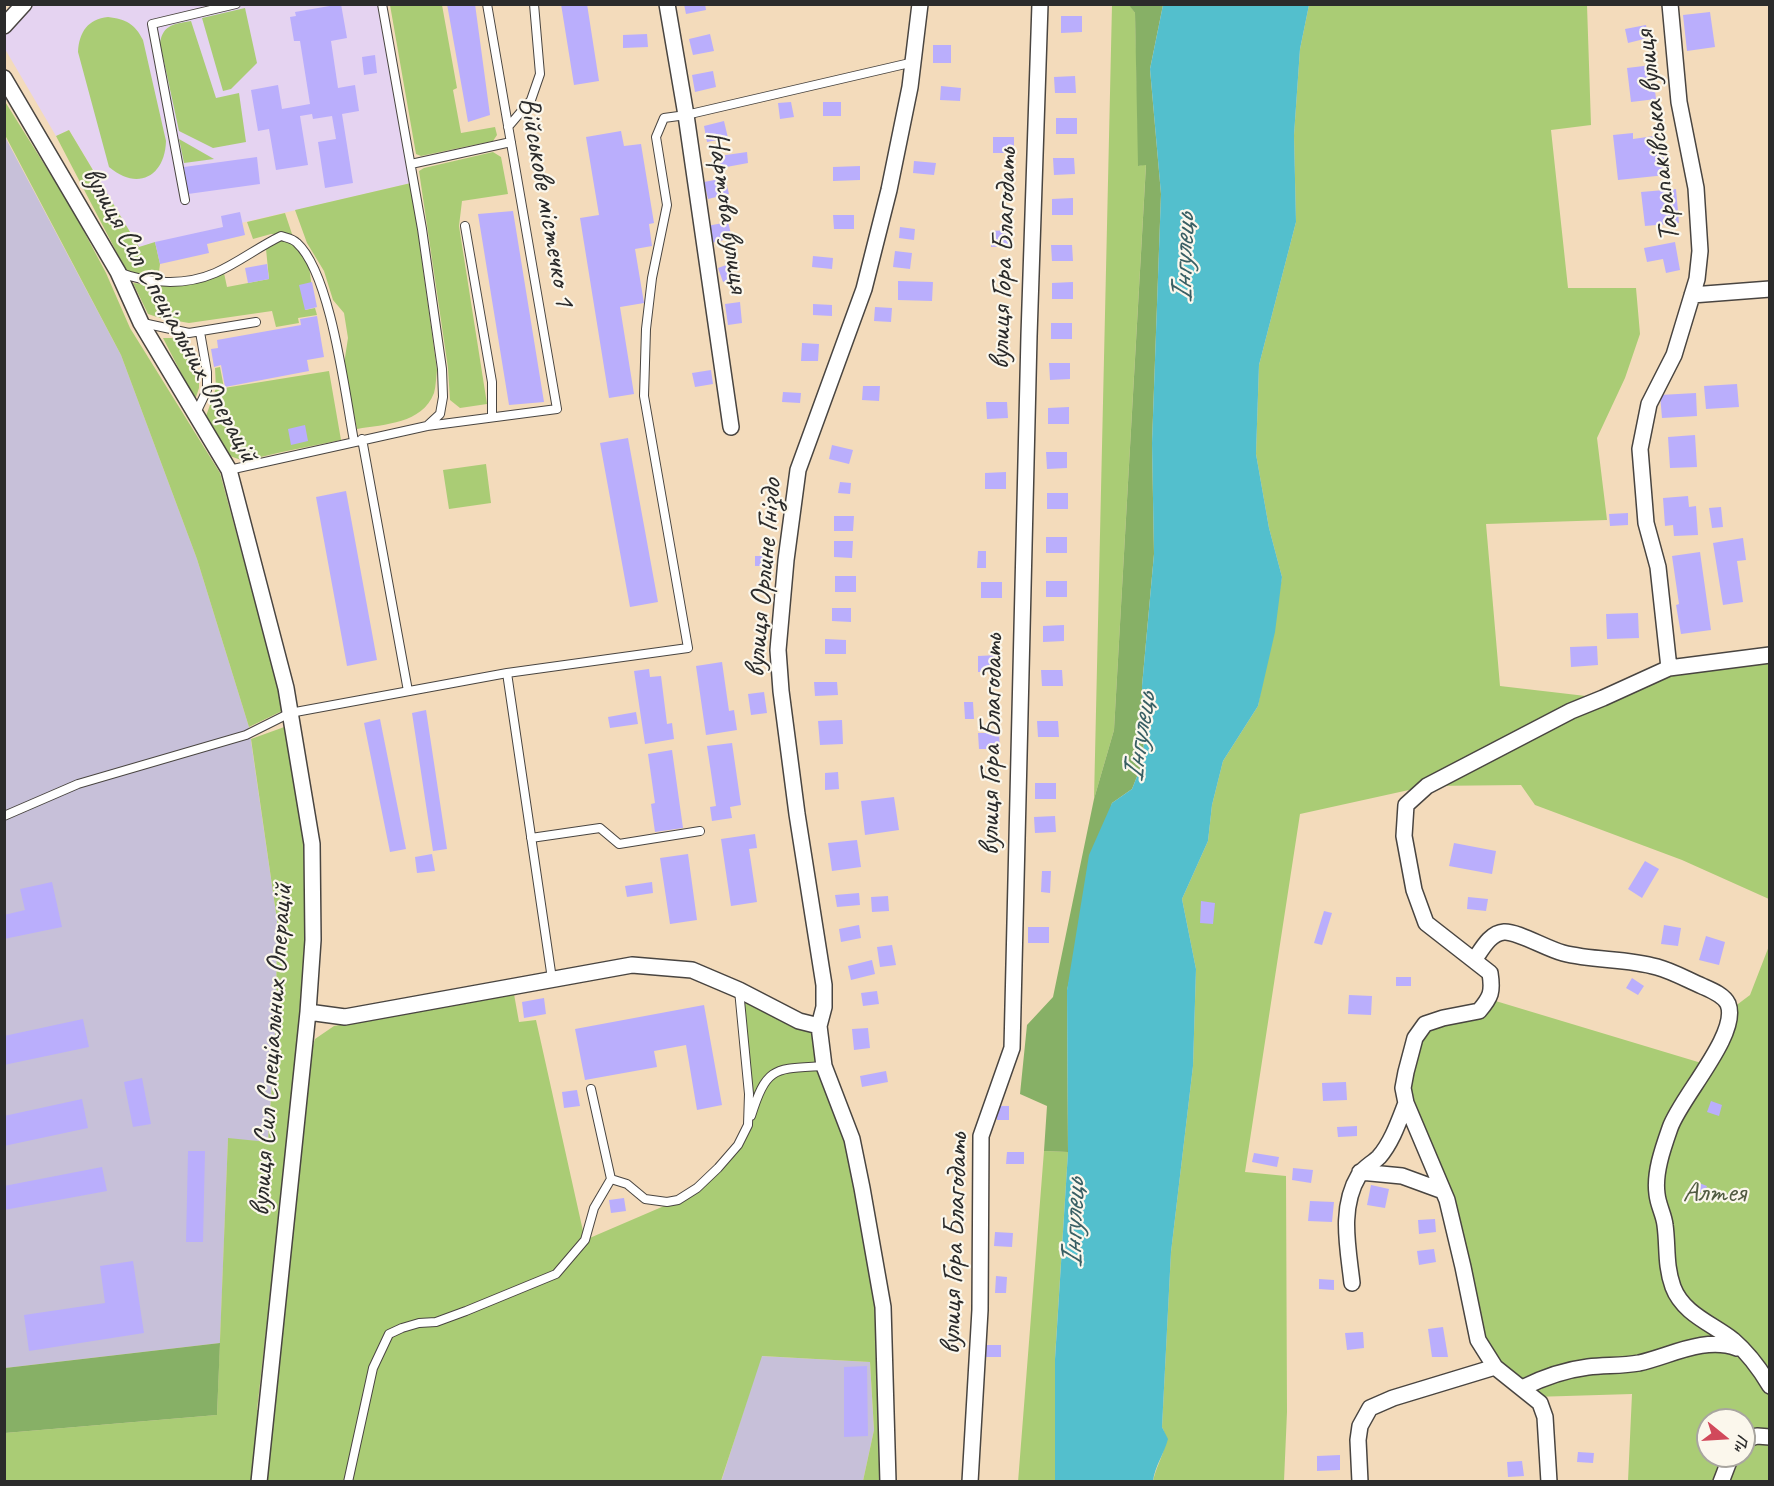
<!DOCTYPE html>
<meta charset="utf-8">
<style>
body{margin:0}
#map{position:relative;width:1774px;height:1486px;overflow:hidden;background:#f3dbbb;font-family:Caveat,sans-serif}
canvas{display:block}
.frame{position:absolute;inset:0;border:6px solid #2b2b2b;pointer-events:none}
.north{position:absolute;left:1696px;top:1408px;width:60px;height:60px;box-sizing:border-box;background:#fbf7ec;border:2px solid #a8a59f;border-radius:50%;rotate:108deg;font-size:16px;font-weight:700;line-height:24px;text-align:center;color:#2b2b2b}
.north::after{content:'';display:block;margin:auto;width:21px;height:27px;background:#d1495b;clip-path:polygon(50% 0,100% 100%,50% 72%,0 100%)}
</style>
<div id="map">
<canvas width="1774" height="1486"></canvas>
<div class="frame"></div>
<div class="north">Пн</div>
</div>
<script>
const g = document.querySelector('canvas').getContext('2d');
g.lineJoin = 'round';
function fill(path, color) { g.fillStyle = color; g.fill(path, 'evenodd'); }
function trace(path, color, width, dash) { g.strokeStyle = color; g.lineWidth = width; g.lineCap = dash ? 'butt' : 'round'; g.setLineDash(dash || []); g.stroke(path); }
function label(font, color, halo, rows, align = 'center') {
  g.font = font + ' Caveat,sans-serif'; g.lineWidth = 4.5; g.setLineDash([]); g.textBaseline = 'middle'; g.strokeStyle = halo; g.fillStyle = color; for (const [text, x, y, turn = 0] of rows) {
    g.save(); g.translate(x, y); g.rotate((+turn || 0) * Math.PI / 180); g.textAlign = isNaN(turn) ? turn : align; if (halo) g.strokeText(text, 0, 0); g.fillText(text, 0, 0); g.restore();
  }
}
fill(new Path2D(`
 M33,5H378L411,183L139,247L69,130L56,136L5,49L4,37L8,31Z`), '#e5d3f1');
fill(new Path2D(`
 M4,135L121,355L197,559L249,727L277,920L276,1024L268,1142L228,1139L220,1343L5,1368Z
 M761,1356L870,1362L874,1430L863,1481L721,1482Z`), '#c7c0d9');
fill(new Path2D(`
 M1129,4L1135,13L1139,166L1146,164L1114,730L1094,799L1112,5Z
 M390,5H442L457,88L453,90L461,133L495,127L497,135L493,141L421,156L416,154Z
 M1309,5H1587L1591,125L1551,130L1568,288H1636L1640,334L1625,378L1597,438L1607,520L1486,524L1500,686L1603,698L1669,668L1769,655V899L1682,860L1535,805L1521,785L1427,786L1300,814L1245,1172L1286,1176L1287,1412L1284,1481L1153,1482C1156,1463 1172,1445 1162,1427L1171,1252L1193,1066L1196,969L1182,899L1208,841L1212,805L1223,761L1258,706L1282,577L1269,528L1256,454L1259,365L1296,222L1294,135L1300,49Z
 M245,8L257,63L231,89L223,91L202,18Z
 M108,17C126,19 135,24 143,40L166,141C165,177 137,191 109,167L78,52C79,32 88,19 108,17Z
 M191,21L216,98L239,93L246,142L213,148L179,131L160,43C163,24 175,24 191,21Z
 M4,100L71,207L106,273L130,328L220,473L278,687L282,711L249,727L197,559L121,355L5,135Z
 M69,130L139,247L155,242L160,264L158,279L128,274L56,136Z
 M179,139L214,159L184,163Z
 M493,152L501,157L508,194L462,201L459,226L487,404L460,408L450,400L448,368L419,171L424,168Z
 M411,183L437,370C436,377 436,386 434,393C422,424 385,424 357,429L344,364L348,338L344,313L333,300L324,271L307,243L295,210Z
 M285,213L292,234H271L253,239L247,222Z
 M282,240C301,243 310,262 311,281C312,290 307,301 305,310L315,308L317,315L298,318L299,323L276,327L272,311L189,323L160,318L148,314L133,283C169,288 189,283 224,273L227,287L269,279L266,249Z
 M163,338H179L186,341L199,381V388L195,400Z
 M220,367L224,388L329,371L341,440L282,452L244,461L227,455L214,429L206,416L216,388L215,368Z
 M486,464L491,503L449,509L443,470Z
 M287,726L306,845L307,941L301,1022L257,1410H266L259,1481L5,1482V1433L217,1415L228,1138L268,1142L276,1024L277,920L251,739Z
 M1769,946V1481H1628L1632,1394L1533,1397L1478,1340L1463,1267L1421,1141L1406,1072L1415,1038L1489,999L1708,1065L1730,1010L1750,995ZM1708,1420H1744V1456H1708Z
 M739,990L819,1026L852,1139L883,1307L888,1481H863L874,1430L870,1362L762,1356L721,1481L265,1482L307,1063L315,1039L334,1026L514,994L519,1022L536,1020L585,1240L678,1200L718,1168L748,1125Z
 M1044,1151L1068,1152L1055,1358V1481L1018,1482Z`), '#aacc75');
fill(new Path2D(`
 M1129,5H1163L1150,69L1161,194L1152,443L1154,554L1142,686L1144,759L1132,789L1112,803L1067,990L1068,1152L1044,1151L1047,1106L1020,1094L1027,1025L1053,997L1094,799L1114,730L1146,165L1138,166L1135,13Z
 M220,1343L217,1415L5,1433V1368Z`), '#87b066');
fill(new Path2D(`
 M1163,5H1309L1300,49L1294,135L1296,222L1259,365L1256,454L1269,528L1282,577L1275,632L1258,706L1223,761L1212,805L1208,841L1182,899L1196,969L1193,1066L1171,1252L1162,1427L1168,1439C1164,1454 1155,1466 1153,1481H1055V1359L1068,1152L1067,990L1089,855L1112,803L1132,789L1144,759L1142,686L1154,554L1152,443L1161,194L1150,69Z`), '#53bfcd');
fill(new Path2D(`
 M341,4L347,38L331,41L338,88L355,85L359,111L342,114L353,183L325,188L318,142L336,139L332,116L313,119L312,114L300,116L308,165L276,170L269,129L258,131L251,90L278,85L282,109L310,104L300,41H294L290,17L296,16L295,12Z
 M447,4H475L490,115L468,122Z
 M561,4H587L599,81L574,85Z
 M684,4H705L706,10L686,14Z
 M1710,12L1715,47L1687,51L1683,15Z
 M1061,16H1082V32L1061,33Z
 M1646,25L1648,38L1628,43L1625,29Z
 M647,34L648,47L623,48V35Z
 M710,34L714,51L693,55L689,39Z
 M933,45H951V63H933Z
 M375,55L377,73L364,75L362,57Z
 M1652,65L1656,99L1631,102L1627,68Z
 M713,71L716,87L695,92L692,75Z
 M1075,76L1076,93H1055L1054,77Z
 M941,86L961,88L960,101L940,100Z
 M791,102L794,117L780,119L778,103Z
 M823,102H841V116H823Z
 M1056,118H1077V134H1056Z
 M724,121L728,138L707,142L704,126Z
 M621,131L624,146L641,144L654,223L649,224L652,246L635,249L644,303L620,307L634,394L609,398L580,218L599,215L586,137Z
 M1633,133V139L1661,135L1666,175L1618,180L1613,135Z
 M993,137H1014V153H993Z
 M747,152L748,163L721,168L719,156Z
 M257,157L260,184L188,194L184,167Z
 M1053,158H1074L1075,174L1054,175Z
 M914,161L936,163L934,175L913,173Z
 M860,166V180L833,181V167Z
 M725,178L729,194L708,199L704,182Z
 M1676,189L1679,223L1645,226L1641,192Z
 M1073,198V215H1052V199Z
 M513,211L544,402L509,405L478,214Z
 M240,212L245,235L207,244L209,253L160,264L155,242L223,227L221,216Z
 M833,215H854V229H834Z
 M728,222L732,238L711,243L707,226Z
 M900,227L915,229L914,240L899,238Z
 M1012,230V246L991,247V231Z
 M1675,242L1680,270L1666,273L1663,259L1647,262L1644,248Z
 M1051,245H1072L1073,261H1052Z
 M895,251L912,253L910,269L893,267Z
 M813,256L833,258L832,269L812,267Z
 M267,264L269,279L248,283L245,268Z
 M729,264L734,278L723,282L718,268Z
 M898,281L933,282L932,301L898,300Z
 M312,282L317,307L305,310L299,285Z
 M1073,282V299H1052V283Z
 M740,302L742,323L728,325L725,304Z
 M813,304L832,305V316L813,315Z
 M875,307L892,308L891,322L874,321Z
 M317,316L324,357L307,360L309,371L225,387L221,365L214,367L211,349L218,348L217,340L301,325L300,319Z
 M1051,323H1072V339H1051Z
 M802,343L819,344L818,361H801Z
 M1049,363H1070V379L1050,380Z
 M711,370L713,384L695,387L692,373Z
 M1737,384L1739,407L1706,409L1704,386Z
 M863,386H880L879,401L862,400Z
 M783,392L801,393L800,403L782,402Z
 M1696,393L1697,416L1662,418L1660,395Z
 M986,402H1007L1008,418L987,419Z
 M1069,407V424H1048V408Z
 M305,425L308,441L291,445L288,429Z
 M1695,435L1697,467L1670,468L1668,437Z
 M628,438L658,602L630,607L600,443Z
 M832,445L853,450L849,464L829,459Z
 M1046,452H1067V468L1047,469Z
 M1006,472V489H985V473Z
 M840,482L851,483L850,494L838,493Z
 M346,491L377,660L347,666L316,497Z
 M1047,493H1068V509H1047Z
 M1688,496L1689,507L1696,506L1698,535L1674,536L1673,525L1665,526L1663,498Z
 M1721,507L1723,527L1712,528L1709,508Z
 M1628,513V525L1610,526L1609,514Z
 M834,516H854L853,531H834Z
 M1046,537H1067V553H1046Z
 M1743,538L1746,560L1737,561L1743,602L1723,605L1713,543Z
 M834,541H853L852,558L834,557Z
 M978,551H986V568H977Z
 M1700,552L1711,630L1681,634L1676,605L1679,604L1672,556Z
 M755,556H771L772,566H755Z
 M835,576H856V592H835Z
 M1046,581H1067V597H1046Z
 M981,582H1002V598H981Z
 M832,608H851V622L832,621Z
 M1638,613L1639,638L1607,639L1606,614Z
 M1064,625V641L1043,642V626Z
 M825,639L846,640V654H825Z
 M1597,646L1598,665L1571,667L1570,647Z
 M999,655V672H978V656Z
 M722,662L729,711L734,710L737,730L706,735L696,666Z
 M649,669L650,677L661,676L667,724L672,723L674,739L645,744L634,671Z
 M1041,670H1062L1063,686H1042Z
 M814,682H837L838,695L815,696Z
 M764,692L767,713L751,715L748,694Z
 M964,702H973L974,719H965Z
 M426,710L447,849L433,851L412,713Z
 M636,712L638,724L610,728L608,717Z
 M380,719L406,849L390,852L364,723Z
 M842,720L843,744L820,745L818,721Z
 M1037,721H1058L1059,737H1038Z
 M978,733H999L1000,749H979Z
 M732,743L741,805L730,807L732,818L712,821L710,807L716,806L707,746Z
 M672,750L683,828L655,832L651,804L655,803L648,754Z
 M838,772L839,789L825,790V773Z
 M1035,783H1056V799H1035Z
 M894,797L899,830L865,835L861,801Z
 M1055,816L1056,832L1035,833L1034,817Z
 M755,834L757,848L749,849L757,902L731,906L721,839Z
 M857,840L861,867L832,871L828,843Z
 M1454,843L1496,851L1492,874L1449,866Z
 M432,854L435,871L417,873L415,857Z
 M688,854L697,920L670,924L660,858Z
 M1645,861L1659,869L1642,898L1628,889Z
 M1042,871H1051L1050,893L1041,892Z
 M52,882L62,927L4,939V915L25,910L20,889Z
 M652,882L653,893L627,897L625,886Z
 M859,893L860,905L837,907L835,895Z
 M888,896L889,911L872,912L871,897Z
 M1468,897L1488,899L1486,911L1467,909Z
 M1201,901L1215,903L1213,924L1200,923Z
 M1324,911L1332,913L1322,945L1314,943Z
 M859,925L861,938L841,942L839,929Z
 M1664,925L1681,928L1678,946L1661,944Z
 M1028,927H1049V943H1028Z
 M1706,936L1725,942L1719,965L1699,960Z
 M892,945L896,965L880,967L877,947Z
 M872,960L875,974L851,980L848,966Z
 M1396,977H1411V986H1396Z
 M1632,978L1644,986L1638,995L1626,988Z
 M877,991L879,1004L863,1006L861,993Z
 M1349,995L1372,996L1371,1015L1348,1014Z
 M544,998L546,1014L524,1018L522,1002Z
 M704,1005L722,1105L697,1110L686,1045L654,1051L657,1067L585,1080L575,1029Z
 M83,1019L89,1047L4,1065V1036Z
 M868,1028L870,1048L854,1050L852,1029Z
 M886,1071L888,1082L862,1087L860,1076Z
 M142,1078L151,1124L133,1127L124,1082Z
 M1346,1082L1347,1100L1323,1101L1322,1083Z
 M577,1090L580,1106L564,1108L562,1092Z
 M82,1099L88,1128L4,1146V1116Z
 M1711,1101L1722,1105L1719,1116L1707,1112Z
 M997,1106H1009V1120H997Z
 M1357,1126V1136L1338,1137L1337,1127Z
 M188,1151H205L203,1242H186Z
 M1007,1152H1024V1164H1006Z
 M1254,1153L1279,1157L1277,1167L1252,1162Z
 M102,1167L107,1191L4,1210V1186Z
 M1293,1168L1313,1170L1311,1183L1292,1180Z
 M1694,1181L1707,1186L1704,1194L1691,1189Z
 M1371,1185L1389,1189L1385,1208L1367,1205Z
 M624,1198L626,1211L611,1213L609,1200Z
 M1310,1201L1334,1202L1332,1222L1308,1221Z
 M1435,1219L1436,1232L1419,1234L1418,1220Z
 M995,1232L1013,1233L1012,1247L994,1246Z
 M1434,1249L1436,1262L1419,1265L1417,1251Z
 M133,1261L144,1333L29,1351L24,1315L105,1303L100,1266Z
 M996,1276L1007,1277L1006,1293H995Z
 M1319,1279L1334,1280V1290L1319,1289Z
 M1443,1327L1448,1357H1432L1428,1329Z
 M1363,1332L1364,1348L1347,1350L1345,1333Z
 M983,1345H1001V1357H983Z
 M867,1366L868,1436L844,1437V1367Z
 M1578,1452L1594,1453L1593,1463L1577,1462Z
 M1340,1455V1470L1317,1471V1456Z
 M1522,1461L1524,1476L1508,1477L1507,1462Z`), '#baaefc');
const lane = new Path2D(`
 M382,4L422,229L442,369L443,397L440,414L427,426
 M508,127L531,100L540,74L534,4
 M411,164L511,142
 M185,200L152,24L236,4
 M465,226L492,382V417
 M118,272C149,284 185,286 215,273C238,263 258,247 281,236C287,238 292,238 297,243C331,274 345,394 354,441
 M143,323L189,333L256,322
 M196,413L207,390V372L200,332
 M362,439L408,691
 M229,470L427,426L557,409L487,4
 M507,673L552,979
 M4,816L78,784L246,735L290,713L507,673L688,648L644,396L646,329L652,278L667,205L656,137L664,118L686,115L914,62
 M531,838L600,828L619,844L700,831
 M751,1116C767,1065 775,1069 824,1066
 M611,1179L627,1184L645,1199L667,1202L678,1200L697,1188L718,1168L738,1145L748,1125L749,1094L739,990
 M348,1482L373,1368L389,1334L402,1328L419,1323L436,1322L466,1311L556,1274L585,1240L594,1208L611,1179L591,1089`);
const street = new Path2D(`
 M667,4L686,115L731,427
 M4,26L24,4
 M4,78L118,272L141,323L229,470L286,688L312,844L313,940L308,1012L259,1482
 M1692,295L1770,289
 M1669,668L1658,567L1646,523L1640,449L1649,404L1674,355L1697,279L1700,251L1696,188L1679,102L1670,4
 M1475,959C1482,949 1490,933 1504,932C1517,931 1547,949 1563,953C1594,961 1626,958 1657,967C1672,971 1688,980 1702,986C1711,990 1724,995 1728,1004C1740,1034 1680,1098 1670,1128C1663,1148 1654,1173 1657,1194C1658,1205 1664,1215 1665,1225C1668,1246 1665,1265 1673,1287C1683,1314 1713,1324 1733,1340C1748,1353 1760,1369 1770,1386
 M308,1012L345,1017L632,965L692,970L739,990L799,1021L819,1026
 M1360,1172L1402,1176L1443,1191
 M1352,1283C1348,1247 1339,1208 1359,1175C1363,1168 1373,1163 1379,1157C1392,1142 1399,1121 1406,1103
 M1522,1388C1544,1377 1564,1370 1588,1367C1605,1365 1622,1366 1639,1363C1670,1356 1705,1336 1737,1348
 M1744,1440L1757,1436L1770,1437
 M888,1482L883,1307L862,1188L852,1139L824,1066L819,1026L824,1007V985L797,814L781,691L778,650L786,560L798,470L864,289L889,190L910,87L920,4
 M970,1482L980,1310L981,1136L1012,1048L1029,336L1040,4
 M1360,1482L1358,1440L1360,1426L1370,1408L1393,1398L1495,1367
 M1549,1482L1545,1417L1540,1403L1495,1367L1478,1340L1463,1267L1447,1200L1406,1103L1403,1088L1406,1072L1415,1038L1425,1024L1443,1018L1479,1011C1491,997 1493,992 1490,973L1426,923L1414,890L1404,836L1406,805L1427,786L1571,711L1603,698L1669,668L1770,655
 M1721,1482L1731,1456`);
trace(lane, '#494541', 10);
trace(street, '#494541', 18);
trace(lane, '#fff', 8);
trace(street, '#fff', 15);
label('30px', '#2b2b2b', '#fbf7ec', [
 ["Тарапаківська вулиця",1658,136,-97],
 ["Військове містечко 1",546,202,80],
 ["Нартова вулиця",727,212,82],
 ["вулиця Гора Благодать",1004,259,-88],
 ["вулиця Сил Спеціальних Операцій",170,315,61],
 ["вулиця Орлине Гніздо",764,578,-85],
 ["вулиця Гора Благодать",992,745,-89],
 ["вулиця Сил Спеціальних Операцій",272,1050,-86],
 ["вулиця Гора Благодать",955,1244,-88]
]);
label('30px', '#515b41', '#fbf7ec', [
 ["Алтея",1714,1193]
]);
label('italic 32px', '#395f64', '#fbf7ec', [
 ["Інгулець",1184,259,-88],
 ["Інгулець",1140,738,-81],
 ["Інгулець",1074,1224,-88]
]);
</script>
